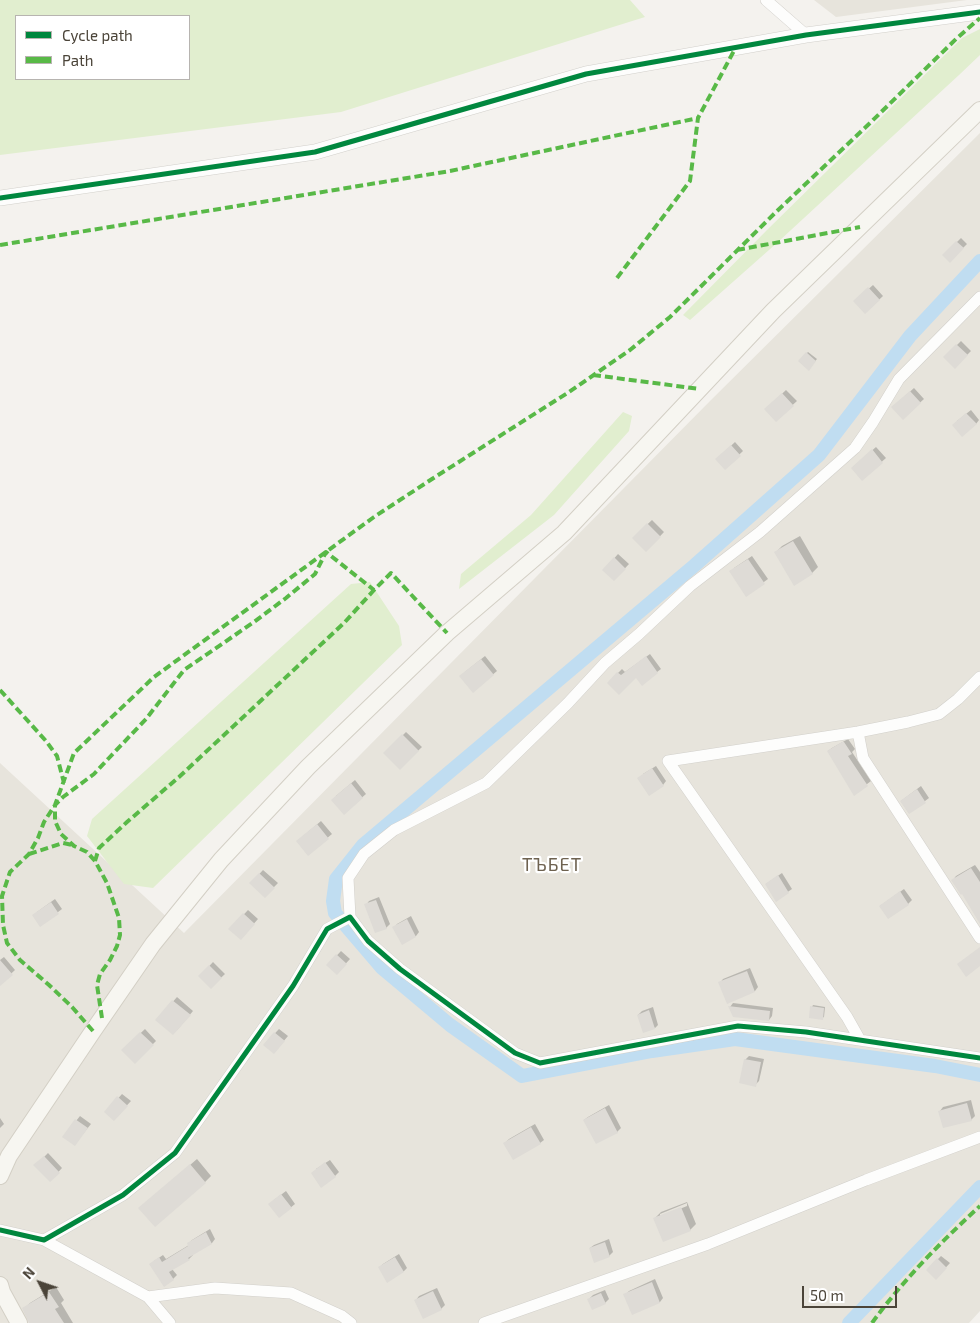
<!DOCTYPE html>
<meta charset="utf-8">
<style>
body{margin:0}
#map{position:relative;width:980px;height:1323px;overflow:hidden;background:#f4f2ee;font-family:"Exo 2",sans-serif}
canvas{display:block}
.legend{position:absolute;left:15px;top:15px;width:175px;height:65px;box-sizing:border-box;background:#fff;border:1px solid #b7b4b0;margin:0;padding:6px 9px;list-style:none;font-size:15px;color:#4b4439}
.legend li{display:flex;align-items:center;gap:10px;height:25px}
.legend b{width:25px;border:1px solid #b7b4b0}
.north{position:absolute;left:15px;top:1258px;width:50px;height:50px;-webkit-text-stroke:4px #fff;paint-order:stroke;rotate:311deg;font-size:14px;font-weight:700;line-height:20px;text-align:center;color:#4b4439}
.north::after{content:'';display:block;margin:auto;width:18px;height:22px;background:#4b4439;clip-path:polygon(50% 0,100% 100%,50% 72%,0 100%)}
.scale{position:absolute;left:802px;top:1286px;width:95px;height:22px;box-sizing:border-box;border:2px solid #4b4439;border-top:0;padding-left:6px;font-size:15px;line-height:18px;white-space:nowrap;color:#4b4439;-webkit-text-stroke:4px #fff;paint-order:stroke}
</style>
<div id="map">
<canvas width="980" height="1323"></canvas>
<ul class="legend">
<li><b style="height:6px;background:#00873e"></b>Cycle path</li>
<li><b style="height:6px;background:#58b947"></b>Path</li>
</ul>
<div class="north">N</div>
<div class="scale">50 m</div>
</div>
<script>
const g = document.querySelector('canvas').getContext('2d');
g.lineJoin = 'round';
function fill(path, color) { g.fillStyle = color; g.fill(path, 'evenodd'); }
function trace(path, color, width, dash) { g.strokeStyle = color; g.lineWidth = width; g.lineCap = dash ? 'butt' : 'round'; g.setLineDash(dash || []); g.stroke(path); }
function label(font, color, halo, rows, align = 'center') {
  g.font = font + ' "Exo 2",sans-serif'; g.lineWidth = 4.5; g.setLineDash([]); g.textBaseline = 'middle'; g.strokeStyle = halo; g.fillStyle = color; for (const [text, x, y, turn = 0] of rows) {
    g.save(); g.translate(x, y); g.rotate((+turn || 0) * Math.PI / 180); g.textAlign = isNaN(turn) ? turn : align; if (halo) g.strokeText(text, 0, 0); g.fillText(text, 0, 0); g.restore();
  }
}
fill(new Path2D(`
 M814,0H967L836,17Z
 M980,133V1311L969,1323H0V763L184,933L711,400Z`), '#e7e4dc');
fill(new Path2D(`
 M0,0H630L645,17L341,112L0,155ZM16,16H189V79H16Z
 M980,29V55L959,75L778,242L690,320L683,315L767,230L962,38Z
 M623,412L632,416L629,431L554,515L459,589L461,574L531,515Z
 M370,582L399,626L402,645L153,888L124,884L87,836L92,819L351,584Z`), '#e1eecf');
fill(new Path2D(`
 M961,238L967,244L950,261L944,255Z
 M873,285L883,296L865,313L855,301Z
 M961,341L971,351L955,367L945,357Z
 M808,352L817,359L808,369L799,361Z
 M914,388L924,399L903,418L893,407Z
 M786,390L797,401L776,420L766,409Z
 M971,410L979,420L976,424L957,421Z
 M735,442L743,451L725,468L717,459Z
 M876,447L886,458L862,479L852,468Z
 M652,520L664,532L646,551L633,538Z
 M800,536L818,567L812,573L776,552L782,546Z
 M618,554L629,564L614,580L604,570Z
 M752,556L768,579L746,595L734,568Z
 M650,654L661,669L657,672L608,683L622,669L625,672Z
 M485,656L497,671L473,691L465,672Z
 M406,732L422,747L400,768L385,753Z
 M848,739L855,749L852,752L871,781L854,794L828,751L832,748Z
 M656,766L666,781L663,785L643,774Z
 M355,780L366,794L344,813L336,796Z
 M921,786L929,798L909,813L901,801Z
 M321,821L332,834L308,854L301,838Z
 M975,865L980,872V910L953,880L956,876Z
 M263,870L278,883L265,896L251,883Z
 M782,873L792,889L776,900L766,884Z
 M904,889L912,900L908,904L880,906Z
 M379,897L390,924L386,928L366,905L369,901Z
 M55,899L62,909L41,925L37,912Z
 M248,910L258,919L241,938L230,929Z
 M411,916L419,932L416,936L402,943L394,928L397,924Z
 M341,951L350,959L337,973L328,965Z
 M4,957L15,970L0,984V960Z
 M213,962L225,974L211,987L200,976Z
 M750,968L758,987L755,991L728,1002L720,983L723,979Z
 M177,997L193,1011L177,1030L157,1020Z
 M733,1003L773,1008L772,1016L769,1020L730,1007Z
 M813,1005L825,1007L824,1017L822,1018L812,1007Z
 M653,1007L658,1025L655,1028L638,1015L642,1011Z
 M145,1029L156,1041L135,1062L123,1050Z
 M279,1029L288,1036L277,1049L264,1045Z
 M749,1056L764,1059L759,1081L755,1085L745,1060Z
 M122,1094L131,1101L114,1119L106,1112Z
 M971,1100L975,1116L971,1120L940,1111L943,1107Z
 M609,1105L621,1128L617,1132L584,1120L588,1117Z
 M80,1116L91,1124L78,1140L64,1136Z
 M0,1118L4,1124L0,1128Z
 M535,1124L544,1140L540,1143H505L509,1139Z
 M48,1153L62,1168L50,1181L35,1166Z
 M197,1159L211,1176L205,1182L146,1203Z
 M330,1160L339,1172L335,1176L316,1169Z
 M286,1191L295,1204L280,1216L274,1200Z
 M687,1202L696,1224L690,1230L655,1218L661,1212ZM687,1203V1206L660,1217V1214Z
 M210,1229L215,1239L212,1243L192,1254L193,1255L189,1259L172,1269L177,1275L173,1279L154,1261L163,1255L166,1259L189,1245L188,1244L192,1240Z
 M609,1239L613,1252L609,1256L590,1248L594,1245Z
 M399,1254L407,1268L404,1271L388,1281L380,1267L383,1264Z
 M941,1256L950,1263L936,1278L927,1270Z
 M655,1279L663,1298L660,1302L633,1313L625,1295L629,1291Z
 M56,1287L64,1300L61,1303L73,1323H30L24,1309L30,1303Z
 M437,1288L445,1305L441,1309L416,1300L419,1296Z
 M605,1290L609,1299L605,1303L589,1299L593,1295Z`), '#0003');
trace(new Path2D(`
 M980,261L910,336L819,455L695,565L363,845L336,879L333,901L335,913L382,968L450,1025L522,1076L652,1051L735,1039L935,1066L980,1075
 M849,1323L980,1187`), '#c0ddf1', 14);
fill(new Path2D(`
 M956,241L964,248L950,263L942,255Z
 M868,287L880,300L865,314L853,301Z
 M956,344L968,355L955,369L943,357Z
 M806,352L816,361L809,371L798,361Z
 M910,391L921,403L903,420L891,407Z
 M782,393L794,406L776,422L764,409Z
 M966,413L977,424L962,437L952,425Z
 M731,445L741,456L725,470L715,459Z
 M872,449L883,463L862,481L851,468Z
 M647,523L661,537L646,552L632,538Z
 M793,541L813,574L794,586L774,552Z
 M614,557L626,569L614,581L602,570Z
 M748,559L765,584L746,597L729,571Z
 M646,656L658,673L642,686L636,678L619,695L607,683L617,672L621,675Z
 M481,659L494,675L473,693L459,676Z
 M402,734L419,751L400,770L383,753Z
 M842,742H844L852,754L848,756L868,786L854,796L827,751Z
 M652,768L664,786L649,796L637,778Z
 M351,783L363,798L344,815L331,800Z
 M917,789L926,803L909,814L900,801Z
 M317,824L329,839L308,856L296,841Z
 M971,868L980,882V924L962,894L961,895L951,880Z
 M259,873L275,888L265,898L249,883Z
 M778,875L789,893L776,902L765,884Z
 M900,891L909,905L888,919L879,906Z
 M376,900L387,929L375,933L364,904Z
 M51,902L59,914L40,927L32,915Z
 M243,913L255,924L241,940L228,929Z
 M407,919L416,937L402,945L392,927Z
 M980,947V966L966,977L957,964Z
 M336,954L347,964L337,975L326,965Z
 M0,960L13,975L0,986Z
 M209,965L222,978L211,989L198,976Z
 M747,971L755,992L727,1004L718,982Z
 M172,1000L191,1015L173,1035L155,1020Z
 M728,1006L770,1011L769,1021L733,1017Z
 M810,1006L824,1008L823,1020L809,1018Z
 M649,1010L655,1029L643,1033L637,1015Z
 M140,1032L154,1045L135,1064L121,1050Z
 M274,1032L285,1041L274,1054L263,1045Z
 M744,1059L761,1062L756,1087L739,1083Z
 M117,1096L128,1106L114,1121L104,1112Z
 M967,1103L972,1121L943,1128L938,1111Z
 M605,1108L618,1133L596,1144L583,1120Z
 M75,1119L88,1128L75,1146L62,1137Z
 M531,1127L541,1144L513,1160L503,1143Z
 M44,1156L60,1173L50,1182L33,1165Z
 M325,1162L336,1177L321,1188L311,1173Z
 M190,1164L206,1183L155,1227L138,1208Z
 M281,1194L292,1208L279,1218L268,1204Z
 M681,1207L691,1231L663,1242L653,1218Z
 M206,1232L212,1244L188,1258L190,1260L169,1272L174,1280L164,1287L149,1264L159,1257L162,1262L188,1246L187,1243Z
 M605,1242L610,1257L594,1263L589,1248Z
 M395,1257L404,1272L387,1283L378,1267Z
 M937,1258L947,1268L936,1280L926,1270Z
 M652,1282L660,1303L632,1315L623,1294Z
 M433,1291L442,1310L423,1319L414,1300Z
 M49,1292L59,1307L55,1309L64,1323H29L22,1308Z
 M601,1293L606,1304L592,1310L587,1299Z`), '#dedbd6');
const minor = new Path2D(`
 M766,0L806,35
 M858,732L863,758L980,938
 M350,917L348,878L364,854L394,830L486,783L568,703L605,663L639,634L690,586L760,532L855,448L873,422L899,379L980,297
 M860,1040L847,1017L668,761L858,732L908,722L939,714L958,699L980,677
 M0,1230L44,1240L123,1195L175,1153L293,986L327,929L350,917L368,941L400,969L515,1053L540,1063L738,1026L806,1032L980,1058
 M44,1240L148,1297L170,1323
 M148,1297L215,1288L291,1293L342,1316L351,1323
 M484,1323L708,1244L866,1180L980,1137`);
const tertiary = new Path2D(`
 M0,198L315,152L586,74L806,35L980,12`);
const secondary = new Path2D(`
 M0,1176L9,1156L93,1031L153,944L221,860L308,767L447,633L564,533L773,311L980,110
 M0,1285L2,1292L19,1323`);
trace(minor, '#d2d0cb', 12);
trace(tertiary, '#d2d0cb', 16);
trace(secondary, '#d3cfc5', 18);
trace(minor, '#fdfdfc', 11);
trace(tertiary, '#fdfdfc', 15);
trace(secondary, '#f7f6f1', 16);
trace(new Path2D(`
 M0,245L450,171L698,118
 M737,250L860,227
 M617,278L690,181L698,118L736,47
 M593,375L700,389
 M0,690L46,741L57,756L64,783
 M29,854L63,843L72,845
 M95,861L99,848L127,822L179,777L344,623L374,590L391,573L447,633
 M102,1018L97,985L100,974L110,960L117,946L120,935L119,918L107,883L95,861L87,852L74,846L61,834L55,821V805L63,797L94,774L109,758L146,719L184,670L254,622L286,598L315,574L326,552L374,590
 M93,1031L72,1007L49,985L20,960L7,943L3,925L2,896L10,872L29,854L38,838L44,822L55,805L74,753L154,677L374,517L432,479L569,392L630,350L670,317L777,211L870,123L956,39L980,18
 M872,1323C903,1280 941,1242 980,1206`), '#58b947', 4, [8, 4]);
trace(new Path2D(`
 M0,198L315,152L586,74L806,35L980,12
 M0,1230L44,1240L123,1195L175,1153L293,986L327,929L350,917L368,941L400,969L515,1053L540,1063L738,1026L806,1032L980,1058`), '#00873e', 5);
g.letterSpacing = '1px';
label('18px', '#6e6250', '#fff', [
 ["ТЪБЕТ",552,865]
]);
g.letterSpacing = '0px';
</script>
